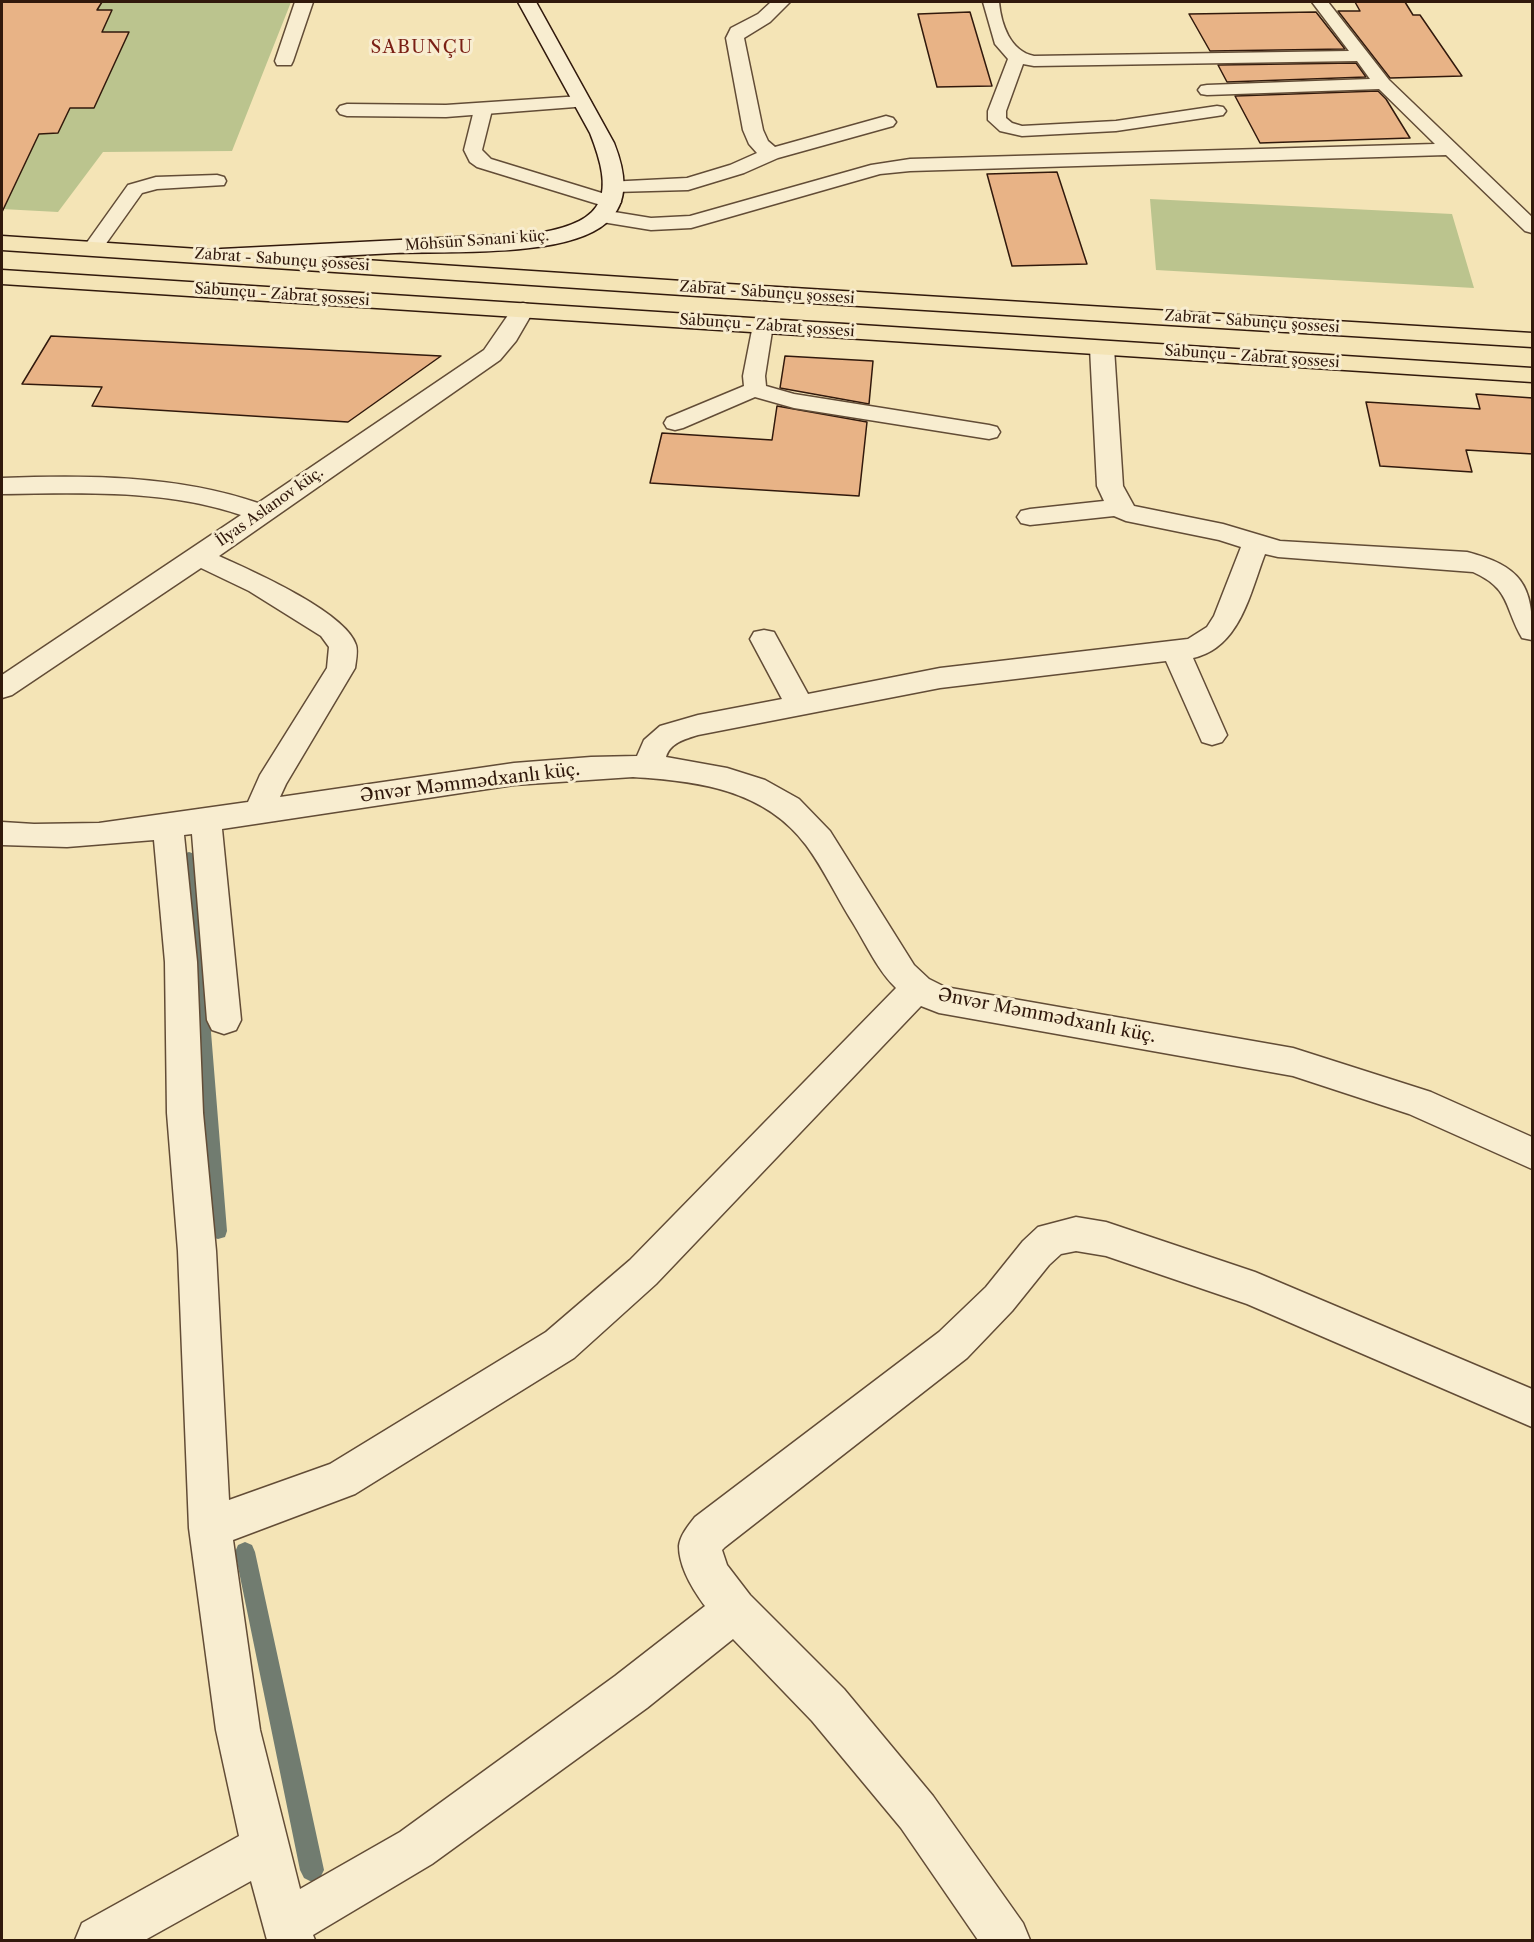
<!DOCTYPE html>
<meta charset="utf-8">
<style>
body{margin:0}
#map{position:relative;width:1534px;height:1942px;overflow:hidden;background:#f4e4b6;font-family:"Libre Caslon Text",serif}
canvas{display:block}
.frame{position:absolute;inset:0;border:3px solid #31190c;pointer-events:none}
</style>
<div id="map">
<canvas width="1534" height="1942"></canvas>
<div class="frame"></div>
</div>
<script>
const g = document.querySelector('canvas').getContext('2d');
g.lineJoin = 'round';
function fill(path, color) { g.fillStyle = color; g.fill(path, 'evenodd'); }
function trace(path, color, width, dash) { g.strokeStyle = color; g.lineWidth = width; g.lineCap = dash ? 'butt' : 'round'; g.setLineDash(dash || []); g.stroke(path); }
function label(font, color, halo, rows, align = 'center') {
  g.font = font + ' "Libre Caslon Text",serif'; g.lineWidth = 6; g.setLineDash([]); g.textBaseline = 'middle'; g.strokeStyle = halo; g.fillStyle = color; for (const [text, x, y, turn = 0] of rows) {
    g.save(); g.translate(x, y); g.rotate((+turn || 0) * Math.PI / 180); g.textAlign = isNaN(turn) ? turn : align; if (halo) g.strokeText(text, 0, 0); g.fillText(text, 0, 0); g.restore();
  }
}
fill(new Path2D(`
 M2,2H291L232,151L103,152L58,212L2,209Z
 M1150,199L1452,214L1474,288L1156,270Z`), '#bbc48e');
fill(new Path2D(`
 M189,852L195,854L197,858L227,1231L225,1237L218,1239L211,1237L209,1231L181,858L183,854Z
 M245,1542L252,1545L255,1552L324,1870L320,1878L312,1882L304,1878L300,1870L235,1552L238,1545Z`), '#717c70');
const building = new Path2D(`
 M2,2H102L97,10H112L102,32H129L94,108H70L58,133L39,134L2,212Z
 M1355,2H1405L1413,15H1420L1462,76L1390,78L1338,11H1360Z
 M970,12L992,86L937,87L918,14Z
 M1316,12L1345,49L1210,51L1189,14Z
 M1356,63L1366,77L1227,82L1218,65Z
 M1378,91L1386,99L1410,138L1260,143L1235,96Z
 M1057,172L1087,264L1012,266L987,174Z
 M51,336L441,356L348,422L92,406L102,387L22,384Z
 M785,356L873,361L869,404L780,388Z
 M1476,394L1533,398V454L1466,450L1472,472L1380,466L1366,402L1480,409Z
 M777,406L867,422L859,496L650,483L662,433L772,440Z`);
fill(building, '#e8b386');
trace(building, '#31190c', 1.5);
const lane = new Path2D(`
 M983,2H999C1001,24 1010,51 1034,56L1349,51L1312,2H1328L1389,80L1532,217V233L1525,231L1446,155L910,171L880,174L691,228L651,230L602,222L595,220L592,216L595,212L602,210L651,218L690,216L871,165L910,159L1435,144L1379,89L1207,95L1201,94L1198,90L1201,86L1207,85L1370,79L1357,61L1034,66L1023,64L1006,111V118L1012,123L1022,126L1116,121L1217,106L1223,107L1226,111L1223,115L1217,116L1116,131L1022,136L1000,131L988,120V111L1008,59L995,44Z
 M483,105L489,106L492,110L482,150L491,159L618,198L621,202L618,206H604L477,167L470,162L464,150L474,110L477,106Z
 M217,175L224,177L226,181L224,185L157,189L142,193L100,252H86L83,248L128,185L156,177Z
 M763,319L770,321L773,325L765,376L766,386L794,394L989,425L997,427L1000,432L997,437L989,439L794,408L755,397L683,428L675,430L667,428L664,423L667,418L744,386L743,376L753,325L756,321Z`);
const street = new Path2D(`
 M295,2H313L293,61L291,65H277L275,61Z
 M771,2H790L770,22L744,38L763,130L768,141L775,147L886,116L893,118L896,122L893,126L778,158L744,173L688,190L614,192L607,190L604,186L607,182L687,178L730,165L757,153L749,144L743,130L726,38L731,28L758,14Z
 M581,96L588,98L591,102L588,106L446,117L347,116L340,114L337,110L340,106L347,104L446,105Z
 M523,303L531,305L534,310L516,341L500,360L219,556C250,570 346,612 356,645C358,651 356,661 355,668L286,784L280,797L514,763L591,757L637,756L644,740L660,726L698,715L782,699L750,639L754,632L764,630L774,632L808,694L940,668L1188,639L1207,627L1214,616L1241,547L1219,540L1126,521L1114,516L1030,525L1021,523L1017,517L1021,511L1030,509L1104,501L1097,486L1090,348L1094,343L1102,341L1110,343L1114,348L1123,486L1134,506L1223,524L1280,541L1467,552C1520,566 1534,584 1532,640L1522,638C1504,607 1511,589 1473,572L1278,557L1265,554C1250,593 1240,648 1193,658L1227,735L1222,742L1212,745L1202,742L1166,661L940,688L698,735C685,739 670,743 666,757L727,768L765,780L799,799L830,831L914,965L929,979L945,987L1293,1048L1431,1092L1532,1137V1169L1409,1114L1293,1076L939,1013L921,1006L656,1284L574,1358L355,1494L233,1540L260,1730L300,1889L400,1832L615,1676L705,1606C693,1590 679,1567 679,1546C680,1535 689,1525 695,1517L939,1332L986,1287L1023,1241L1038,1227L1076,1217L1106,1222L1255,1272L1532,1389V1427L1247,1304L1106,1256L1076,1251L1061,1254L1049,1265L1012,1311L967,1358L725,1547L722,1550L727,1565L750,1595L844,1689L933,1796L1023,1923L1030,1940H978L901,1828L812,1721L733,1639L647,1708L432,1864L313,1935L315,1940H267L251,1881L145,1940H75L82,1923L239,1836L216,1730L189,1528L178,1251L167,1113L165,962L154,840L67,847L2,845V822L34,824L99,823L248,802L260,775L327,668L329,647L321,636L249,591L201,568L12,695L2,698V675L241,515C165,489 81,493 2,494V478C87,475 177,475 258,503L484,350L515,305ZM633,777C697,781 764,789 806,845C824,869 837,898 853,923C866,944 878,971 896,988L630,1260L546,1332L330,1464L229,1500L216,1251L203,1113L197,962L184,835L192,834L207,1020L212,1030L224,1034L236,1030L241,1020L222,829L514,785Z`);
const secondary = new Path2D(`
 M518,2H536L614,143C625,171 631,202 606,223C566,258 447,251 395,253C337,256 279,259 221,263L213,261L210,256L213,251L221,249L539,233C608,221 614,194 590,133Z`);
const primary = new Path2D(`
 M2,236L728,284L1532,333V347L728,298L2,250Z
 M2,270L1532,368V382L2,284Z`);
trace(lane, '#624c36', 3);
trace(street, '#624c36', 3);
trace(secondary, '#31190c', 3);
trace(primary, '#31190c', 3);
fill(lane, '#f8edd0');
fill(street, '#f8edd0');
fill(secondary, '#f8edd0');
fill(primary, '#f4e4b6');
label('15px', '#31190c', '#f8edd0', [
 ["Möhsün Sənani küç.",477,241,-4],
 ["Zabrat - Sabunçu şossesi",282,260,4],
 ["Zabrat - Sabunçu şossesi",767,293,4],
 ["Sabunçu - Zabrat şossesi",282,295,4],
 ["Zabrat - Sabunçu şossesi",1252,322,4],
 ["Sabunçu - Zabrat şossesi",767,326,4],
 ["Sabunçu - Zabrat şossesi",1252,357,4],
 ["İlyas Aslanov küç.",270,507,-35]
]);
g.letterSpacing = '1.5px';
label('18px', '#7a1f14', '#f8edd0', [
 ["SABUNÇU",422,48]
]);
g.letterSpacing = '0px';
label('18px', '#31190c', '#f8edd0', [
 ["Ənvər Məmmədxanlı küç.",470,783,-7],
 ["Ənvər Məmmədxanlı küç.",1047,1016,11]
]);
</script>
